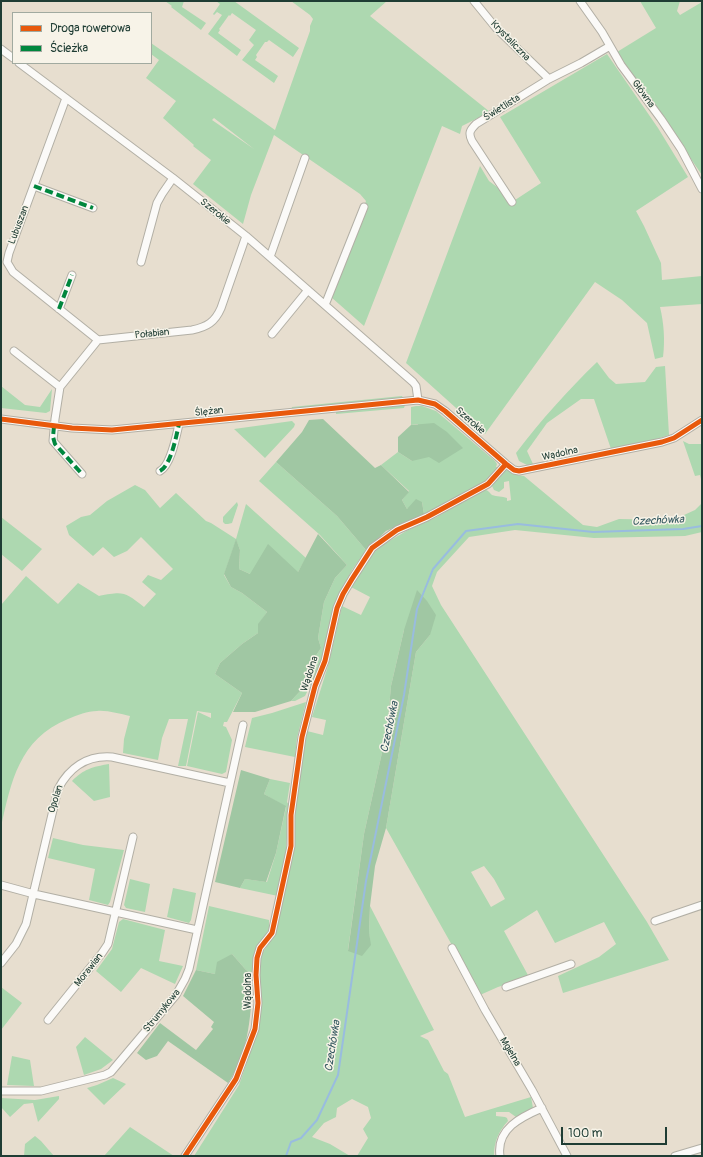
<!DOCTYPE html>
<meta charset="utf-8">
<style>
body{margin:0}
#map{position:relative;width:703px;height:1157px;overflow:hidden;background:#e7decf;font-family:Pangolin,sans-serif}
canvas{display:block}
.frame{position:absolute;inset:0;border:2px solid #1f3d34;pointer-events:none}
.legend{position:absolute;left:12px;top:12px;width:140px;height:52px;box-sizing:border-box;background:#f7f3e8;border:1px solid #a1aaa0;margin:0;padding:5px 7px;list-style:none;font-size:12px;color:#1f3d34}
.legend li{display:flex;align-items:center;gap:8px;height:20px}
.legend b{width:20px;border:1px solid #a1aaa0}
.scale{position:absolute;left:561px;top:1127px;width:106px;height:18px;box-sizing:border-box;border:2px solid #1f3d34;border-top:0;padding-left:5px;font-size:12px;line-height:14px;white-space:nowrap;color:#1f3d34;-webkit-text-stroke:3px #f7f3e8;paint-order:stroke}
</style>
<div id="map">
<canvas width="703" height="1157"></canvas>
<div class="frame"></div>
<ul class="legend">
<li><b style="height:5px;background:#e8590c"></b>Droga rowerowa</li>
<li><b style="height:5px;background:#00873e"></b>Ścieżka</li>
</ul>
<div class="scale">100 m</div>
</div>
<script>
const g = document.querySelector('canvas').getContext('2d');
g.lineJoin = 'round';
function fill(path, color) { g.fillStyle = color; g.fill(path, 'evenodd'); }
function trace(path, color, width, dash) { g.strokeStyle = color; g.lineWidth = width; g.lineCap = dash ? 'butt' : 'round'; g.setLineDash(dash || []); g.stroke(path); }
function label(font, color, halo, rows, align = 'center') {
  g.font = font + ' Pangolin,sans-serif'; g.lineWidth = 3; g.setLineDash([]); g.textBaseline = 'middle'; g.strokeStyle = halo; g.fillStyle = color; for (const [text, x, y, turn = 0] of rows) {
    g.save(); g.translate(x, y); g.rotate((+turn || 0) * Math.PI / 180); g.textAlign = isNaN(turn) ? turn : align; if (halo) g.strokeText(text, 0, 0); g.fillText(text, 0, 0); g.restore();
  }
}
fill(new Path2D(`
 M165,1H184L182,7L206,23L201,30L171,7L172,6Z
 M216,1H234L299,48L293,57L269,40L267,42H265L256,55L257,57L255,60L278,76L274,83L242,60L254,45L249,40L256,30L232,13L230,16L229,15L219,29L220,30L218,33L241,50L237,56L208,34L222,15L217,12L214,15L213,14L220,4Z
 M291,1H387L370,16L490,112L462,126L460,134L442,126L364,326L331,297L366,201L360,194L274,135L251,195L243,224L193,184L211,160L193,146L194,145L163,118L176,101L146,78L159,60L151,54V43L275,130L310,31V26L313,19L310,15ZM214,118L254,149L212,120Z
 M640,1H680L677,11L680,15L702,2V175L617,52L656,28Z
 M607,54L658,128L688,177L636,211L644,226L661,263L662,280L702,276V304L660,307C664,324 665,340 663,357L655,359L647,323L622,300L595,282L485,434L406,363L480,166L489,181L497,187L512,202L541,183L500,117Z
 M597,362L609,378L616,384L645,382L656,367L665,366L669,435L644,443L611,449L594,399H581L547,423L527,451L533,464L527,465L519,461L516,453C541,420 568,390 597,362Z
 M1,386L25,405L40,407L52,389L50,411L46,413L1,408Z
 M402,396L404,399L291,410L292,407Z
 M405,405L404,408L336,414V412Z
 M416,406H422L436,411L495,461L497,464L496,467H498L495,472L484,482L424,514L422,502L407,509L402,500L409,491L381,465L398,452L412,461L418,424L411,425V407Z
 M292,421L295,424L294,427L265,458L234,429Z
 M683,441L689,444H702V483L700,475L695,476Z
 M276,462L337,516L366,550L352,570L339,596L330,622L325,651L319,668L305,696L295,701H291L302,689L309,666L321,648L318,638L324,602L335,578L347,565L320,535L259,481Z
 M507,470L517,475L524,476L583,525L597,527L619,519L673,520L695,510L702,503V532L685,536L594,538L515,530L469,537L437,572L432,586L441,605L647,922L669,960L563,993L558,976L599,957L616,944L604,922L555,943L537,910L504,931L529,977L498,987L480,995L386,828L416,652L430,635L404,630L391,686L387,730L364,834L348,950L370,945L369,932L370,906L434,1030L420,1036L428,1040L444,1071L448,1074L465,1117L531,1097L533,1108L516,1117L509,1112H496V1116L505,1117L507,1118L508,1121C498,1132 494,1142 494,1156H357L368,1138L363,1129L371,1118L368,1107L352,1099L337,1108L336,1117L324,1123L312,1137L330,1144L350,1156H194L239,1085L256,1036L261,955L275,934L294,846L295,808L307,731L323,735L326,720L312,717L328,666L342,606L361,615L370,597L351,587L373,553L384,544L408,530L437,517L483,489C488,490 489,492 492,495C497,497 502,496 507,498V501L511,500L509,481L504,482V488L499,492L494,490L492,486L493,483L504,471ZM484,866L494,879L505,899L491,907L471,872Z
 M135,485L145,490L160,508L176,493L206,521L211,523L236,539L246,504L306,558L298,572L250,574L239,569L240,550L236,540L224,575L231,587L242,593L267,612L259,624L258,633L242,644L220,663L215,674L242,693L227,722H224L223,726L226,727L232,740L226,772L222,774L187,766L198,712L211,718V713L197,711L186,766H178L188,719H169L162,738L158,760L123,753L124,739L130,716C120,714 107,710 97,711C87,711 78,715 68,719C19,739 11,782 1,827V605L26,576L58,604L78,583L99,596C124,591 125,592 144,607L156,594L142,582L148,575L161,580L173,569L141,537L127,551L114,557L103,547L93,556L69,535L66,526L81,517L90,515L107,501Z
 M237,502L238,505L232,523L228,524H225L223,522V517Z
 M1,517L42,549L22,571L1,554Z
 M306,702L297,738L295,757L245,747L252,718L272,713Z
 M109,764L110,797L94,801L72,781C84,769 92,767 109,764Z
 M270,779L290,783L287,802L289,805L286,854L278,896L240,888L245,879L267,882L276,853L286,807L264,794Z
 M53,838L83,845L124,850L110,902L108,905L89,900L95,869L48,858Z
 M130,879L150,884L145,912L126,908L124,905Z
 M173,888L196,893L191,920L189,923L167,917Z
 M209,906L269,920V928L253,974L246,970L232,954L215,974L196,970Z
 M123,919L165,930L159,961L183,966L175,984L141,968L121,992L96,971L112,949L119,922Z
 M1,987L22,1003L1,1030Z
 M85,1037L113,1060L101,1069L84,1075L76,1047Z
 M12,1056L30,1060L34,1086L7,1085Z
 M113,1078L126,1084L104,1105L87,1088L97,1085Z
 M59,1096V1099L38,1122L33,1103L24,1104L10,1117L1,1107V1098L35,1100Z
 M130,1127L174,1156H104Z
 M35,1136L41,1141L54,1156H24L25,1144Z`), '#add8b0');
fill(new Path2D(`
 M323,419L375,468L381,465L409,492L402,500L407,509L416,499L422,502L424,514L386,531L366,550L337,516L276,462L302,432L309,420Z
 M434,423L447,432L463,448L439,463L429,457L412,461L398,452V437L411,425Z
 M318,534L347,565L335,578L324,602L318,638L321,648L309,666L302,689L291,701L255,712H233L242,693L215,674L220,663L242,644L258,633V624L267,612L242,593L231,587L224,574L236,539L240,550L239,569L250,574L268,544L298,572Z
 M417,590L427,601L436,615L430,635L416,652L386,828L375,866L370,906L369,932L371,945L362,956L348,951L364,834L387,730L391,686L404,630Z
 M241,770L270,779L264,794L286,806L276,853L266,882L245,879L240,888L215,882Z
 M232,954L246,970L253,974C251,1012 250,1051 228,1083L168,1041L157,1056L146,1060L137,1053L160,1023L196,1050L213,1029L211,1027L214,1022L183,996L196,970L215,974L217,962Z`), '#a0c7a3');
trace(new Path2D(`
 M286,1156L291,1142L301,1138L317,1120L338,1075L366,881L404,695L417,609L433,569L466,531L518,524L593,532L683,529L702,526`), '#99bcdf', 2);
const minor = new Path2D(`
 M474,1L496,28L549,79
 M580,1L602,32L621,65L661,119L681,149L702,189
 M1,49L13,58
 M19,63L173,178L246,236L413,382L416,386L418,400
 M66,98L9,253L7,262L13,272L98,340
 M34,186L93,208
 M512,202L472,141C468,133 470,130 476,124L549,79L581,63L610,46
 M270,257L305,158
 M141,262L157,203L162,194L173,178
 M325,305L364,207
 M59,309L72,275
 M272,334L308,290
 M14,351L60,387
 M1,419L72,428L112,430L418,400L435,404L445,411L506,464L514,470L519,471L662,442L674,438L702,420
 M160,471C171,465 176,437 179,424
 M82,474L53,441L55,419L60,387L98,340L192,330C207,327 215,322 221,308L246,236
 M1,885L34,894L197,930
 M655,921L702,905
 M452,948L485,1010L532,1090L567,1156
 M1,963L16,944L26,924L58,789C69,768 87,755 112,757L230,783
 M506,987L571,964
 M48,1020L102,953L108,944L133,837
 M1,1091H41L105,1075L111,1072L176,995L185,979L189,969L243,725
 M185,1156L236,1079L255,1029L258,1003L256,975L257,958L260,948L272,933L291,846V815L302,737L315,686L325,661L337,608L343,594L352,579L372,548L397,530L427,517L488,484L506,464
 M500,1156C496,1129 521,1117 542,1108
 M675,1156L702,1148`);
trace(minor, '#b2afa5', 9);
trace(minor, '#fbfaf8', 7);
trace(new Path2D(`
 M34,186L93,208
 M59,309L72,275
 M54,426L53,437L55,444L82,474
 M160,471C171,465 176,437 179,424`), '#00873e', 4, [8, 4]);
trace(new Path2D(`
 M1,419L72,428L112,430L418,400L435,404L445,411L506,464L514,470L519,471L662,442L674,438L702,420
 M185,1156L236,1079L255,1029L258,1003L256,975L257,958L260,948L272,933L291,846V815L302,737L315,686L325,661L337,608L343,594L352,579L372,548L397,530L427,517L488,484L506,464`), '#e8590c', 5);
label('10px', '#1f3d34', '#f7f3e8', [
 ["Krystaliczna",510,41,46],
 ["Główna",643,94,54],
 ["Świetlista",502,108,-32],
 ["Szerokie",215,212,39],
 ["Lubuszan",19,225,-69],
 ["Połabian",152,334,-6],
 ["Ślężan",209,412,-6],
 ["Szerokie",470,421,41],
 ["Wądolna",560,454,-12],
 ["Wądolna",310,674,-72],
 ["Opolan",56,799,-72],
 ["Morawian",89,970,-52],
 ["Wądolna",248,991,-90],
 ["Strumykowa",162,1011,-51],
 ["Mgielna",510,1052,59]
]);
label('italic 11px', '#355960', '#f7f3e8', [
 ["Czechówka",658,521,-3],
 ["Czechówka",390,727,-78],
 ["Czechówka",333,1046,-81]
]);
</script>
